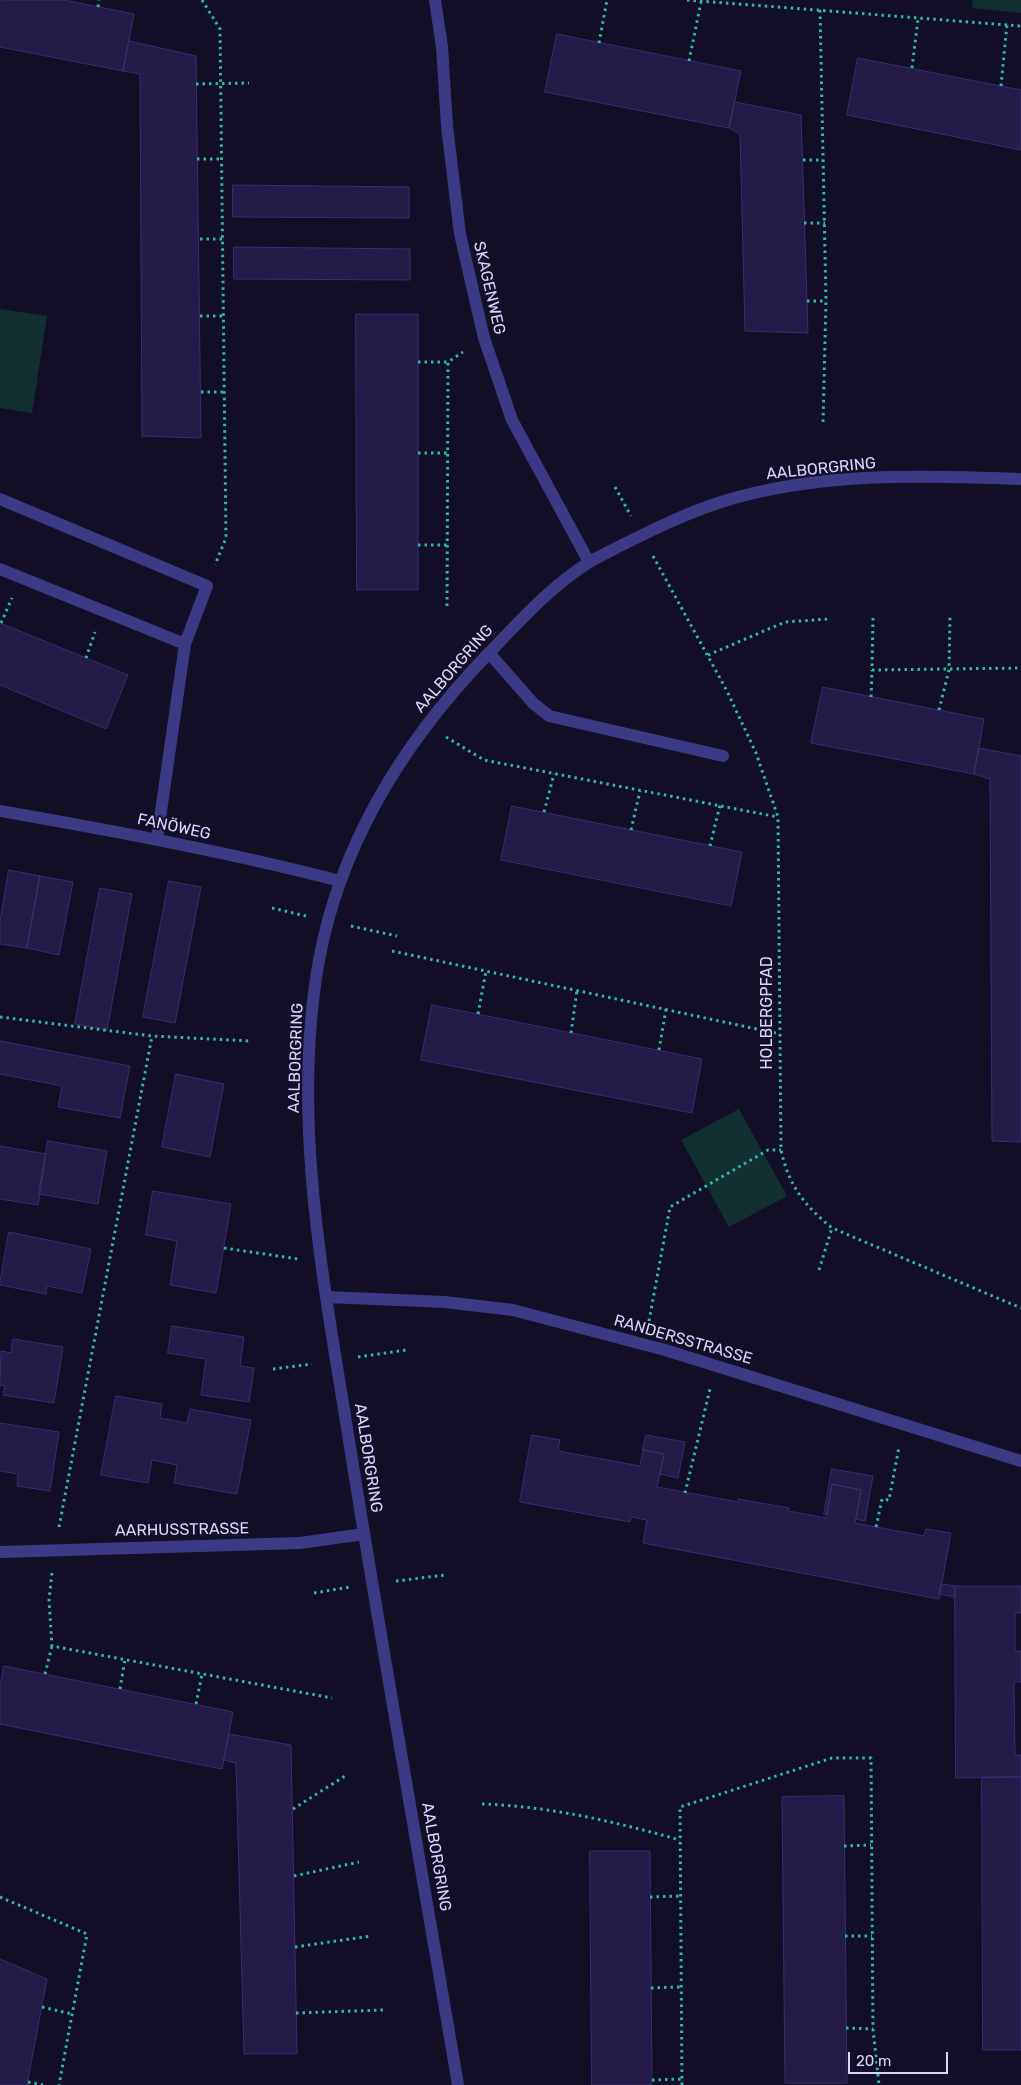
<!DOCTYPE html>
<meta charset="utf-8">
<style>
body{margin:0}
#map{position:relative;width:1021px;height:2085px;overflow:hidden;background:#130f26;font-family:Rubik,sans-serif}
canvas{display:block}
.scale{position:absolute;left:848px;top:2052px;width:100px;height:22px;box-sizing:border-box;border:2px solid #d9d4ff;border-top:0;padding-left:6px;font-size:15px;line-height:18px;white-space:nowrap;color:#d9d4ff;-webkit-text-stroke:4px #130f26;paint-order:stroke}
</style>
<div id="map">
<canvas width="1021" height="2085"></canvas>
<div class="scale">20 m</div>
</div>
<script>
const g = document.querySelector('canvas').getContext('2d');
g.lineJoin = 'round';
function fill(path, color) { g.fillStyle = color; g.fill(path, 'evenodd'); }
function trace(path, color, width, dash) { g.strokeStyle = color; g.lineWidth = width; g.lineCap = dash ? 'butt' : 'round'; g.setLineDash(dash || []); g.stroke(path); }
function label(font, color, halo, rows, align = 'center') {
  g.font = font + ' Rubik,sans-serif'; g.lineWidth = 4; g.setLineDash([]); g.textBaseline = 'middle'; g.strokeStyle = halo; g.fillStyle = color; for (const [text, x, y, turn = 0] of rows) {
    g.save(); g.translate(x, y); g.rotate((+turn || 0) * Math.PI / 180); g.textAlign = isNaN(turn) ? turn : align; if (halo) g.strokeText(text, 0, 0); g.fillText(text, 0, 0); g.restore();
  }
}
fill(new Path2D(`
 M973,0H1021V13L972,8Z
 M0,309L47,316L32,413L0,408Z
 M739,1109L787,1196L729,1227L681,1140Z`), '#12302f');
const building = new Path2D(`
 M0,0H64L134,14L123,71L0,47Z
 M557,34L741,71L729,128L545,92Z
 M129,41L196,56L201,438L142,436L140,74L123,71Z
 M858,58L1021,90V150L847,115Z
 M735,102L801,115L808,333L745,331L740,134L729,128Z
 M233,185L409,187V218L233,217Z
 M234,247L410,249V280L234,279Z
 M356,314H418V590H357Z
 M0,623L128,675L106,729L0,685Z
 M823,687L984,719L974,774L811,743Z
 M979,748L1021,756V1142L992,1141L990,779L974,774Z
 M512,806L742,852L731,906L501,860Z
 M9,870L40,876L27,948L0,944V921Z
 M40,876L73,882L59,955L27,948Z
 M169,881L201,887L175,1023L143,1017Z
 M100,888L132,894L107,1030L75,1024Z
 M432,1005L702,1059L692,1113L421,1060Z
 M0,1041L130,1066L120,1118L58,1107L62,1086L0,1074Z
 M176,1074L224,1084L210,1157L162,1147Z
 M48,1141L107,1151L98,1204L39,1194Z
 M0,1146L46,1154L38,1205L0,1199Z
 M153,1191L231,1204L216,1293L170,1285L177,1241L146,1235Z
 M9,1232L91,1249L82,1293L47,1286L46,1294L0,1285Z
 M172,1326L244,1337L240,1366L254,1368L249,1402L201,1395L206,1359L168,1353Z
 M13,1339L63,1347L54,1403L3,1395L5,1386L0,1385L1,1351L11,1353Z
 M116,1396L162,1404L160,1418L187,1423L190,1409L251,1420L237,1494L174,1483L177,1465L152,1460L148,1483L101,1475Z
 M0,1423L59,1432L50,1491L17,1486L18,1474L0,1471Z
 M532,1435L560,1440L558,1451L640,1466L643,1450L664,1454L657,1487L738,1502V1499L789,1508L788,1511L826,1518L832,1484L861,1490L855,1523L924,1536L926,1529L951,1533L939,1599L643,1543L647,1520L631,1517L630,1522L520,1502Z
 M646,1435L685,1442L678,1478L660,1474L664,1454L643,1450Z
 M832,1469L873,1476L865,1521L856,1519L861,1490L832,1484L827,1514H824Z
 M941,1584L955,1586V1597L939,1594Z
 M955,1586H1021V1613H1015V1651H1021V1682H1014L1015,1755H1021V1777L956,1778Z
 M4,1666L233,1712L222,1769L0,1724V1687Z
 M229,1734L291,1745L297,2054H244L236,1763L224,1760Z
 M982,1777H1021V2050H983Z
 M844,1796L847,2083H785L782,1797Z
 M590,1851H650L652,2085H592Z
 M0,1959L47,1979L27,2085H0Z`);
fill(building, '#241b47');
trace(building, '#3b2d73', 1);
trace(new Path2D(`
 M202,0L220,29L226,538L215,565
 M687,0L1021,26
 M98,7L99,0
 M820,10L826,301L823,422
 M599,43L607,0
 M689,61L701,2
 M912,68L918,19
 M196,84L249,83
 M1001,86L1007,24
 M197,159H222
 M803,160H823
 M804,223H825
 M200,239H223
 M807,301H826
 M200,316H224
 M418,362H448
 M201,392H226
 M418,453H449
 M615,487L631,516
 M418,545H448
 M653,556L727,691L756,753L778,817L781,1150C789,1186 804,1205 832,1228L1021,1308
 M447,606L448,362L463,352
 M873,618L872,670L1021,668
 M1,623L12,598
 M708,655L785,622L829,619
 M86,658L95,632
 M871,697L872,670
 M939,710L949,670L950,616
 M446,737L484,760L778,817
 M544,812L554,774
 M631,830L640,791
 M710,846L720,805
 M272,908L306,916
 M351,926L397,936
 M392,951L780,1034
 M478,1014L486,971
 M0,1017L152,1036L250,1041
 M571,1033L577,990
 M659,1050L666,1009
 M224,1248L298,1259
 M819,1270L832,1228
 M649,1321L670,1207L768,1150H781
 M358,1357L406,1350
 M273,1369L312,1364
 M685,1493L710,1389
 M59,1527L152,1036
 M876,1527L882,1499L889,1500L899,1447
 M52,1573L49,1600L52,1646L332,1698
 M396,1581L445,1575
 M314,1593L350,1587
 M45,1674L52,1646
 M120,1689L125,1659
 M196,1704L202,1674
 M482,1804C549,1806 616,1822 680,1840
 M293,1809L345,1776
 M844,1846L871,1845
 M294,1876L359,1862
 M0,1897L87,1934L59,2085
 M650,1897L681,1896
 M845,1936H872
 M295,1947L371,1936
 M651,1988L682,1987
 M42,2007L72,2014
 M296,2013L383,2010
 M846,2028L873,2029
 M652,2080L682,2079
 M28,2082L43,2085
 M682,2085L680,1807L832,1758H871L873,2029L879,2085`), '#2fb8b0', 3, [2.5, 4]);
trace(new Path2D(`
 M0,499L207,586L185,644L157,839
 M0,569L185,644
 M489,653L533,703L549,716L723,756`), '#3d3a85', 12);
trace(new Path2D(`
 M435,0L442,47L447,126L460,234L484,338L512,420L589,562
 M0,811C114,831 228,852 340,881
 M327,1297L445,1302L513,1310L665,1350L1021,1461
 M0,1552L300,1543L364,1534
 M458,2085C422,1872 384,1660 350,1447C325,1288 290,1121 319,960C341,842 406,739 488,654C519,622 550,587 588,563C597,557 607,553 616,548C650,531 684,514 721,502C816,472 922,475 1021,479`), '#3d3a85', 12);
label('16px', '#d9d4ff', '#130f26', [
 ["SKAGENWEG",489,288,77],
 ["AALBORGRING",821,469,-6],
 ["AALBORGRING",454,669,-49],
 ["FANÖWEG",174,827,12],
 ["HOLBERGPFAD",767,1013,-90],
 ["AALBORGRING",296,1058,-88],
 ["RANDERSSTRASSE",683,1340,16],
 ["AALBORGRING",368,1458,81],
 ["AARHUSSTRASSE",182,1530,-1],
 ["AALBORGRING",436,1857,80]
]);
</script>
